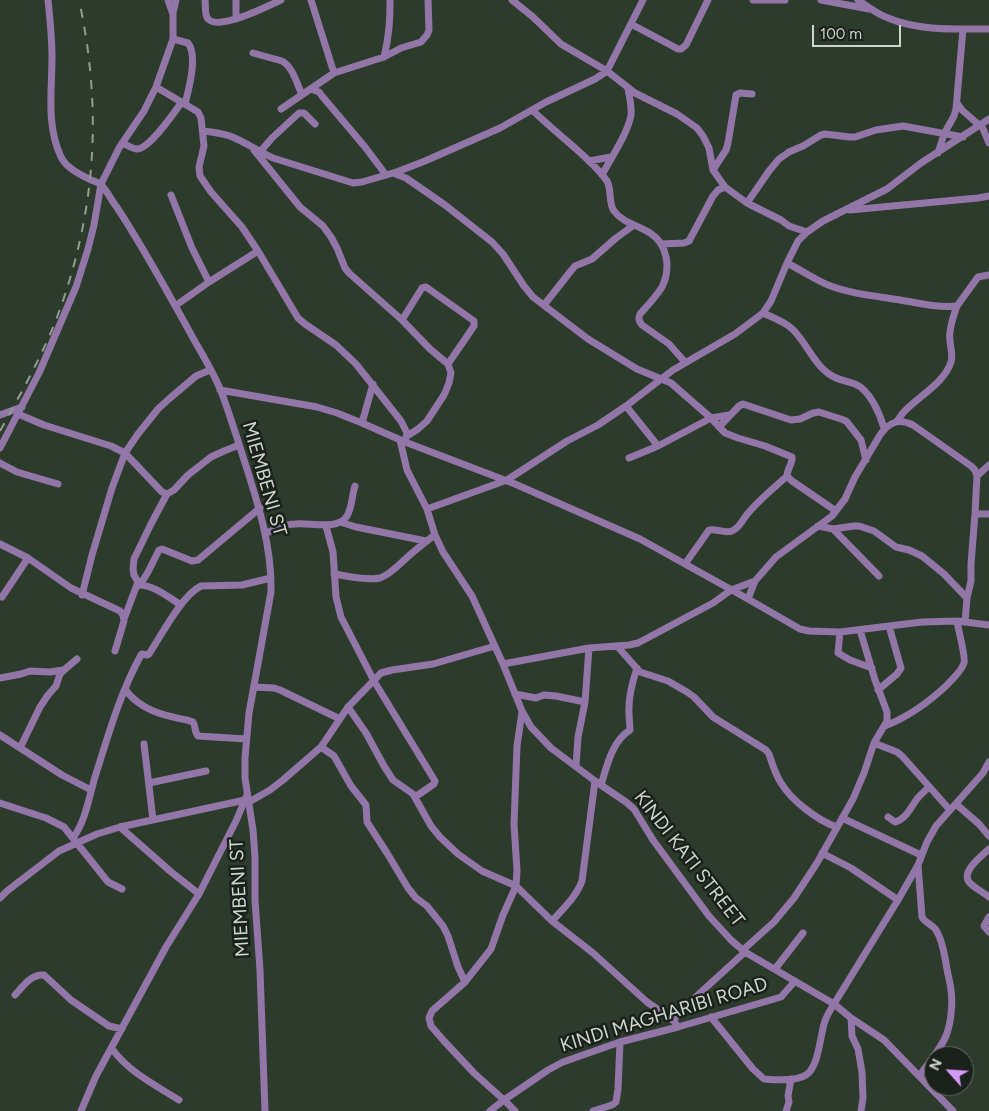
<!DOCTYPE html>
<style>
body{margin:0}
#map{position:relative;width:989px;height:1111px;overflow:hidden;background:#2d3b2d;font-family:Figtree,sans-serif}
canvas{display:block}
.north{position:absolute;left:924px;top:1046px;width:50px;height:50px;box-sizing:border-box;background:#1a201a;border:1px solid #626962;border-radius:50%;rotate:296deg;font-size:14px;font-weight:700;line-height:20px;text-align:center;color:#cdd6cd}
.north::after{content:'';display:block;margin:auto;width:18px;height:22px;background:#d59bfb;clip-path:polygon(50% 0,100% 100%,50% 72%,0 100%)}
.scale{position:absolute;left:812px;top:25px;width:89px;height:22px;box-sizing:border-box;border:2px solid #cdd6cd;border-top:0;padding-left:6px;font-size:15px;line-height:18px;white-space:nowrap;color:#cdd6cd;-webkit-text-stroke:4px #1a201a;paint-order:stroke}
</style>
<div id="map">
<canvas width="989" height="1111"></canvas>
<div class="north">N</div>
<div class="scale">100 m</div>
</div>
<script>
const g = document.querySelector('canvas').getContext('2d');
g.lineJoin = 'round';
function trace(path, color, width, dash) { g.strokeStyle = color; g.lineWidth = width; g.lineCap = dash ? 'butt' : 'round'; g.setLineDash(dash || []); g.stroke(path); }
function label(font, color, halo, rows, align = 'center') {
  g.font = font + ' Figtree,sans-serif'; g.lineWidth = 5; g.setLineDash([]); g.textBaseline = 'middle'; g.strokeStyle = halo; g.fillStyle = color; for (const [text, x, y, turn = 0] of rows) {
    g.save(); g.translate(x, y); g.rotate((+turn || 0) * Math.PI / 180); g.textAlign = isNaN(turn) ? turn : align; if (halo) g.strokeText(text, 0, 0); g.fillText(text, 0, 0); g.restore();
  }
}
trace(new Path2D(`
 M48,0C50,19 52,38 52,57C52,91 46,125 61,157C66,168 81,175 91,180C94,181 98,182 101,185C107,190 111,200 116,206C142,245 164,286 187,327C198,348 212,369 221,391C230,415 238,441 246,466C259,507 272,548 271,592L249,713L245,758V778L253,830L255,857V900L260,970L265,1111
 M205,0C206,6 204,14 208,19C219,31 268,6 281,0
 M311,0L334,73
 M512,0L533,17L561,44L607,71L635,93L677,114L697,128L703,136L709,148L713,170L725,187L747,203L781,220L789,226L807,232
 M753,0H785
 M821,0L869,9
 M858,0C868,7 877,14 888,18C919,31 956,29 989,29
 M173,13L176,0
 M236,19V0
 M631,24L678,49H681L686,45L708,0
 M173,39L188,43C198,56 189,88 185,104
 M253,53L282,61C293,67 297,84 302,95
 M384,57C389,36 390,22 390,0
 M156,87L198,112L201,118L204,146L199,167L200,176L211,192L242,227L258,251L298,318L305,324L336,345L356,364L401,421L407,433L405,442
 M311,89L319,92L322,96L365,147L386,175
 M957,103L962,110L979,125
 M281,109L334,73L384,57L401,48L421,42L427,35L429,30L428,0
 M532,110C546,123 561,136 575,148C586,158 599,169 607,181C612,190 608,202 614,211C623,223 638,225 650,233C668,244 671,269 662,287C656,297 647,306 640,314C638,319 639,321 642,325L669,344L685,362
 M981,124L989,143
 M203,131C212,132 221,133 230,136C245,142 258,151 273,158L353,183L362,182L393,173L406,178L445,205L492,242L503,254L524,286L533,297L588,339L637,369L671,383L711,418L725,433L738,438L765,446L792,457C793,463 787,469 787,476L792,481L836,511
 M122,143C127,145 133,149 137,149C150,149 174,112 182,102
 M254,150L300,207L323,226L331,237L337,248L345,268L349,273L402,320L430,349L448,364L451,373L449,383L444,395L427,421L418,429L407,436
 M260,152L272,138L299,113H304L315,124
 M938,153L944,134L954,116L956,109L963,29
 M589,161L611,157
 M713,170L726,150L728,143L736,95L740,93L752,94
 M394,173L425,161L500,128L546,102L595,79L607,71L643,0
 M602,175C611,158 628,133 631,115C632,106 629,96 628,88
 M171,195L192,248L209,282
 M747,203L769,171L779,159L789,152L803,146L821,135L825,134L849,137H855L876,130L903,126L963,137
 M850,210L978,198L989,196
 M661,244L684,243L689,241L713,196L718,190L725,187
 M787,263C801,270 814,279 828,285C851,294 876,296 900,300C919,303 937,308 957,306L978,277L989,275
 M544,305L570,272L575,266L592,259L616,238L634,225
 M175,306L209,282L258,251
 M763,313C774,318 788,323 796,333C806,344 813,360 824,370C833,379 843,380 855,384C870,390 880,414 884,428
 M402,320L422,288L426,287L474,321V326L448,364
 M220,390L317,407L337,413L362,423L405,442L515,484L640,539L748,599L800,629L809,631L840,632L922,622L957,621L989,625
 M626,406L658,446
 M18,414L44,425L111,446L125,453L162,492L167,494L174,490L188,475L211,457L224,451L239,445
 M0,415L22,407
 M896,422C899,419 901,415 903,413C917,397 944,384 951,362C954,352 948,342 950,332C951,323 954,314 957,306
 M362,423L373,384
 M719,427L739,406L743,404L791,420L800,419L813,413L819,412L844,420L847,422L861,440L866,460
 M400,440L407,470L427,509L435,535L443,552L472,596L503,664L522,711L531,727L551,748L595,781L626,802L634,809L653,840L689,889L709,916L731,940L745,952L834,1004L851,1018L884,1040L953,1111
 M0,448L39,373L76,287L88,249L94,225L101,184L119,148L144,111L156,87L173,39V14L168,0
 M629,458L658,446L711,418L729,415
 M0,463L17,472L58,484
 M977,476L989,465
 M427,509L507,480L567,441L598,425L626,406L673,370L735,334L763,313L771,301L787,263L798,241L807,232L823,221L887,189L921,163L989,119
 M975,514H989
 M340,522L356,527L426,541
 M326,526L333,552L336,597L341,617L374,681L435,781L434,784L415,797
 M818,526L833,529L854,526H859L874,531L896,547L909,550L922,556L944,574L967,598
 M833,529L879,576
 M266,533C275,530 285,524 295,524C309,522 338,531 347,516C352,508 352,495 355,486
 M0,544L28,558L71,588L120,611L123,615L124,621L115,651
 M685,564L709,530C716,528 724,534 732,531C737,529 742,522 745,517C757,501 773,489 787,476
 M334,574C347,576 367,581 380,578C392,574 401,562 411,554C418,548 426,541 435,535
 M137,585C153,584 168,597 181,605
 M140,585L148,572L159,550L162,549L192,561L198,560L260,508
 M82,595L92,555L112,488L125,453L138,434L158,409L170,398L196,376L210,370
 M2,597L28,558
 M748,599L755,581
 M124,619L138,582L134,575L133,569L134,559L151,524L167,494
 M840,632L838,653L850,660L872,668
 M617,646L640,672L668,681L687,692L694,697L713,717L766,750L769,754C772,763 775,774 781,783C791,800 818,821 837,827
 M503,664L589,648L629,645L638,643L713,603L731,590L755,581L776,557L832,516L845,499L855,477L880,435C889,422 899,418 913,425L971,466L975,470L977,476L975,514L971,564V581L967,598L965,622
 M0,678L21,674L30,671L50,672L63,670
 M254,687L274,688L280,690L340,719
 M125,689C136,705 154,713 173,717C179,719 186,719 193,722C196,726 194,732 198,736L246,739
 M878,690L897,674L901,668L889,626
 M515,694L536,698L544,695L556,696L585,702
 M348,707L366,733L384,766L393,780L413,794L431,826L440,837L458,854L482,871L516,886L552,921L593,953L647,1002L673,1020L678,1027
 M885,726C910,716 928,703 947,685C953,678 961,672 964,663C966,657 958,629 957,621
 M0,735L62,775L91,790
 M874,743L897,752L902,756L950,810
 M144,744L153,820
 M321,747L334,756L351,786L366,805L367,822L387,853L408,888L416,898L427,906L443,926L448,936L458,967L465,982
 M20,748L40,707L48,695L56,686L60,674L64,670L77,659
 M576,766L578,737L585,702L589,648
 M149,783L206,771
 M601,785C607,766 612,741 630,730C630,724 629,719 629,713C628,698 632,683 637,668
 M249,802L270,790L283,780L321,747L348,707L381,673L392,670L433,664L495,646
 M0,803L46,818L64,827L108,882L122,889
 M956,804L979,824L989,836
 M888,817L895,822C906,819 911,807 917,799C921,794 925,791 929,787
 M842,818L921,855
 M120,827L170,871L199,894
 M73,838C86,820 89,797 95,777C108,736 120,693 141,655L142,654L147,655L149,654C161,636 182,595 201,586L242,585L271,578
 M989,849C982,856 961,871 969,882C974,888 983,892 989,897
 M822,853L851,868L898,900
 M918,865L922,917C925,923 932,924 936,930C942,939 944,952 946,963C947,972 950,981 951,990C953,1004 951,1023 946,1036C943,1043 938,1050 934,1056
 M0,898L7,891L59,851L97,834L120,827L245,800
 M989,917L984,926L989,932
 M552,921C563,909 576,897 582,881L595,781
 M743,950L774,922L794,898L817,863L853,799L864,773L874,743L887,721V712L875,680L860,630
 M775,969L803,933
 M15,995C23,986 31,974 44,975L71,1000L109,1026L122,1029
 M711,1017L753,1069L764,1079C775,1080 797,1081 806,1075C819,1067 820,1035 825,1021C827,1015 831,1009 834,1004L898,900L918,865L927,842L936,826L983,773L989,762
 M851,1018L852,1036L858,1049L862,1072L863,1098L861,1111
 M673,1020L700,993L745,952
 M112,1049C129,1072 155,1085 179,1100
 M919,1076L934,1056
 M81,1111L96,1076L166,947L199,894L236,821L247,795
 M490,1111L504,1100L548,1070L563,1062L620,1042L678,1027L781,997L795,981
 M515,1111L504,1100L474,1073L444,1041L431,1026L429,1018L432,1011L465,982L491,949L503,915L516,886L517,871L514,824L517,746L522,712
 M593,1111L612,1105L616,1102L618,1089L620,1042
 M786,1111L789,1102L788,1096L791,1079`), '#9376a8', 7);
trace(new Path2D(`
 M0,431C20,395 41,358 56,320C96,214 103,111 79,0`), '#929d92', 2, [9, 9]);
label('19px', '#cdd6cd', '#1a201a', [
 ["MIEMBENI ST",264,479,74],
 ["KINDI KATI STREET",689,859,52],
 ["MIEMBENI ST",240,898,-93],
 ["KINDI MAGHARIBI ROAD",664,1015,-17]
]);
</script>
